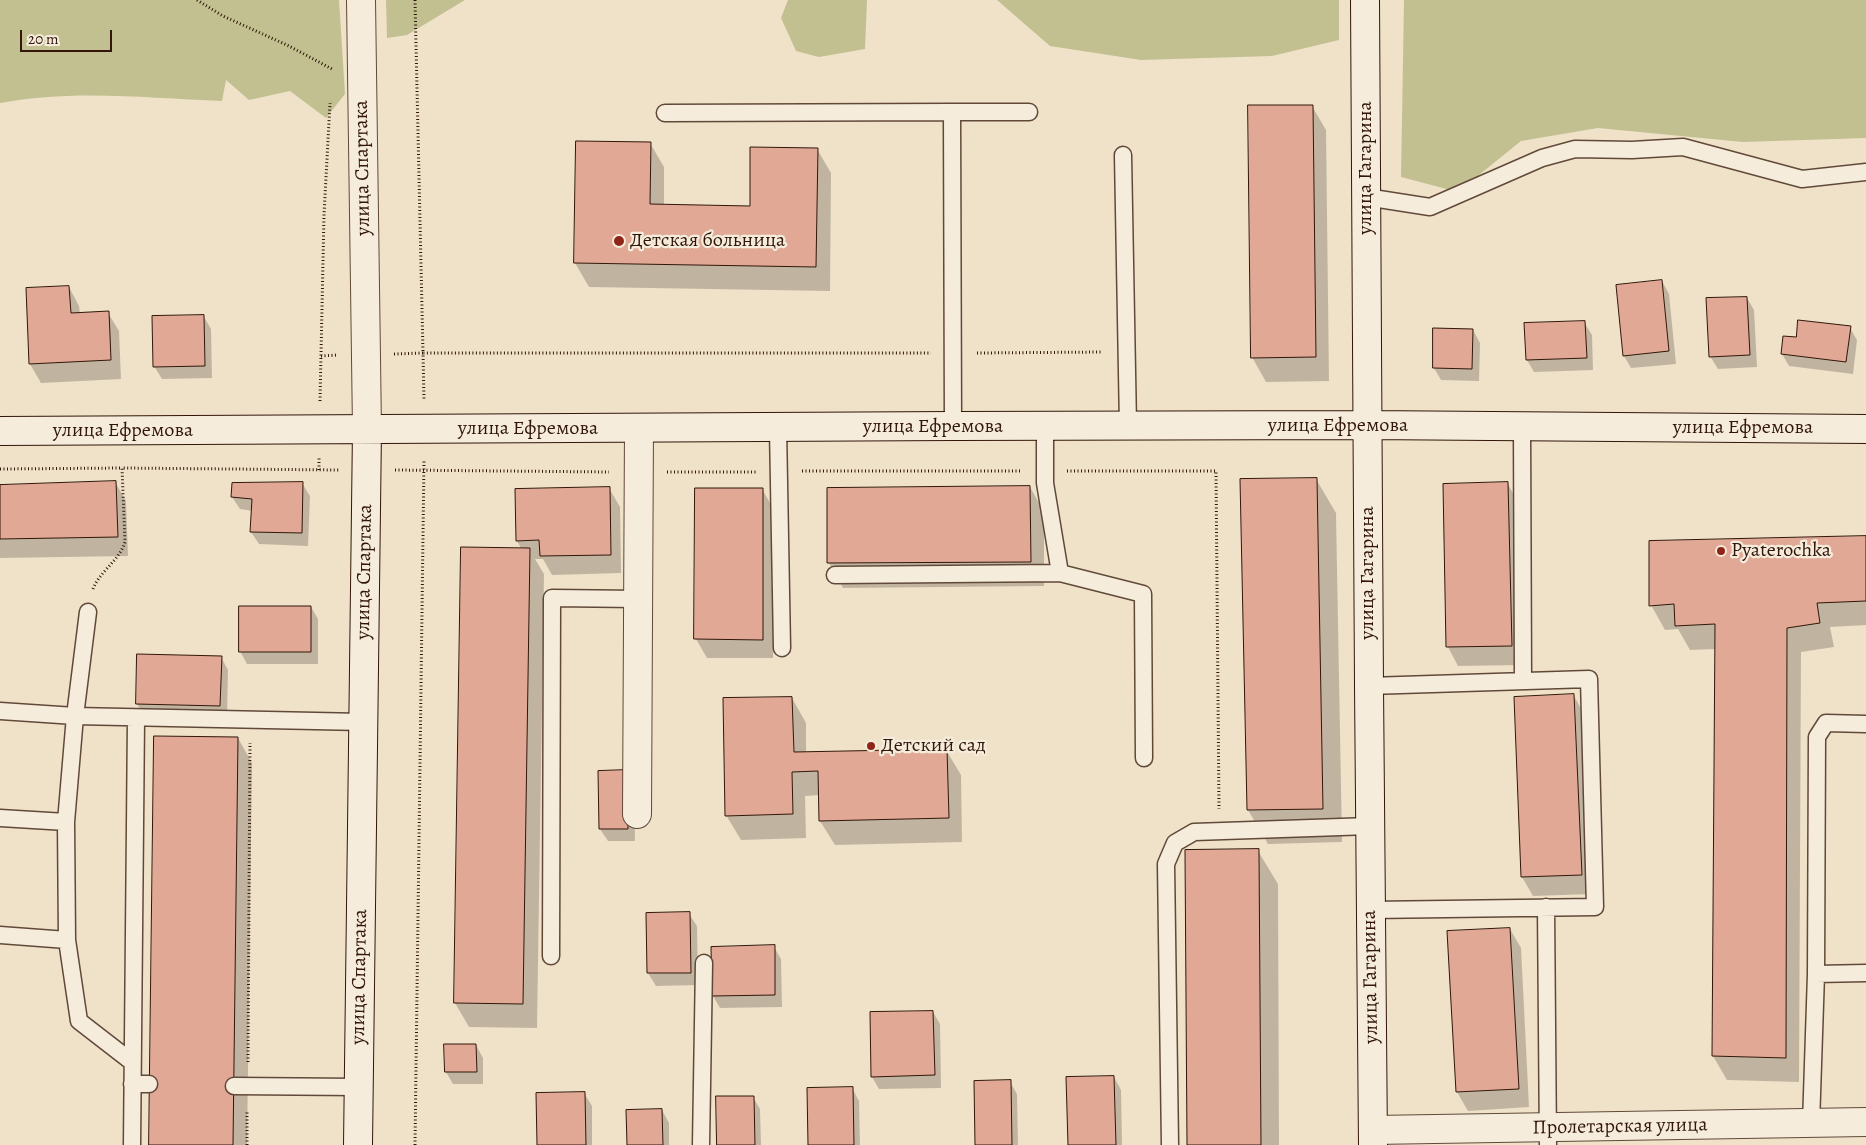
<!DOCTYPE html>
<meta charset="utf-8">
<style>
body{margin:0}
#map{position:relative;width:1866px;height:1145px;overflow:hidden;background:#f0e2c9;font-family:Alegreya,serif}
canvas{display:block}
.scale{position:absolute;left:20px;top:30px;width:92px;height:22px;box-sizing:border-box;border:2px solid #311609;border-top:0;padding-left:6px;font-size:15px;line-height:18px;white-space:nowrap;color:#311609;-webkit-text-stroke:4px #f5ecdc;paint-order:stroke}
</style>
<div id="map">
<canvas width="1866" height="1145"></canvas>
<div class="scale">20 m</div>
</div>
<script>
const g = document.querySelector('canvas').getContext('2d');
g.lineJoin = 'round';
function fill(path, color) { g.fillStyle = color; g.fill(path, 'evenodd'); }
function trace(path, color, width, dash) { g.strokeStyle = color; g.lineWidth = width; g.lineCap = dash ? 'butt' : 'round'; g.setLineDash(dash || []); g.stroke(path); }
function label(font, color, halo, rows, align = 'center') {
  g.font = font + ' Alegreya,serif'; g.lineWidth = 4.5; g.setLineDash([]); g.textBaseline = 'middle'; g.strokeStyle = halo; g.fillStyle = color; for (const [text, x, y, turn = 0] of rows) {
    g.save(); g.translate(x, y); g.rotate((+turn || 0) * Math.PI / 180); g.textAlign = isNaN(turn) ? turn : align; if (halo) g.strokeText(text, 0, 0); g.fillText(text, 0, 0); g.restore();
  }
}
fill(new Path2D(`
 M0,0H339L345,94L326,118L290,91L249,100L226,80L222,101C149,98 72,89 0,103Z
 M386,0H465L407,35L387,38Z
 M788,0H867L865,49L819,57L796,51L781,18Z
 M997,0H1339V40L1272,56L1141,60L1050,46Z
 M1404,0H1866V138L1743,142L1598,128L1521,141L1458,192L1401,177Z`), '#c2c091');
fill(new Path2D(`
 M1312,106L1326,130L1329,381L1266,382L1252,357Z
 M650,143L664,167V206L751,207L817,149L831,173L830,291L589,287L575,263Z
 M1662,281L1669,294L1676,364L1631,368L1624,356Z
 M69,287L79,306L80,314L108,313L119,331L121,379L41,383L30,364L27,289Z
 M1747,298L1754,310L1757,367L1718,369L1710,356Z
 M204,317L211,329L212,378L162,379L154,366Z
 M1584,322L1592,335L1593,370L1534,372L1527,360Z
 M1850,328L1857,340L1853,374L1789,366L1782,354L1798,339Z
 M1473,330L1480,343L1479,381L1441,380L1434,368Z
 M1316,479L1336,513L1342,842L1268,844L1248,810Z
 M115,482L126,501L128,556L0,558V486Z
 M302,483L310,496L308,546L259,544L251,532L253,511L240,509L232,497Z
 M1508,484L1518,503L1522,665L1458,666L1448,647L1444,485Z
 M1030,487L1044,512V586L843,588L829,563L828,489Z
 M609,488L620,507L621,573L552,575L543,559H535L544,574L537,1028L469,1027L455,1003L522,550L517,541L516,490Z
 M696,489H762L773,508V658H707L696,639Z
 M1866,537V625L1830,627L1834,647L1801,652L1799,1082L1727,1080L1713,1056L1716,649L1690,650L1678,629L1665,630L1651,605Z
 M311,607L318,619V664H247L240,651Z
 M221,657L228,670L227,718L145,716L137,704Z
 M1574,696L1584,714L1592,894L1533,896L1522,877L1515,698Z
 M792,698L806,723V753L946,750L961,775L962,842L835,845L820,821V795L805,796L806,838L741,840L726,815Z
 M238,738L252,763L247,1145H150Z
 M634,784L635,841H608L600,829Z
 M1258,851L1278,884L1279,1145H1188Z
 M647,914H689L697,926L698,985L656,986L648,973Z
 M1510,929L1521,948L1529,1107L1468,1111L1457,1092L1448,933Z
 M774,947L781,959L782,1007L720,1008L713,996Z
 M933,1012L940,1024L941,1088L879,1089L872,1077Z
 M476,1045L483,1058V1084H453L446,1072Z
 M1114,1077L1121,1090L1122,1145H1069Z
 M1010,1082L1017,1094L1018,1145H976Z
 M852,1088L859,1101L860,1145H810Z
 M584,1093L592,1106V1145H538Z
 M753,1097L760,1109L761,1145H718Z
 M662,1110L669,1123V1145H628Z`), '#0003');
const building = new Path2D(`
 M1248,105H1313L1316,357L1251,358Z
 M576,141L651,142L650,204L750,206V147L818,148L816,267L574,263Z
 M1662,280L1669,351L1623,356L1616,285Z
 M69,286L71,313L109,311L111,360L29,364L26,288Z
 M1747,297L1750,355L1709,357L1706,298Z
 M204,315L205,366L153,367L152,316Z
 M1798,320L1851,326L1846,362L1781,354L1783,336L1796,337Z
 M1585,321L1587,358L1526,360L1524,323Z
 M1433,328L1473,329L1472,369L1433,368Z
 M1317,478L1323,809L1247,810L1240,479Z
 M116,481L118,537L0,539V485Z
 M303,482L302,533L250,532L252,499L231,497L232,483Z
 M1508,482L1512,646L1446,647L1443,484Z
 M1030,486L1031,562L827,563V488Z
 M610,487L611,555L540,556L539,540L516,541L515,489Z
 M695,488H763V640L694,639Z
 M1866,536V601L1817,603L1820,623L1787,628L1786,1058L1712,1056L1715,624L1675,626L1674,604L1649,606V541Z
 M461,547L530,548L523,1004L454,1003Z
 M239,606H311V652H239Z
 M137,654L222,656L220,706L136,704Z
 M1574,694L1582,875L1521,877L1514,697Z
 M792,697L794,752L947,749L949,818L819,821L818,771L792,772L793,814L725,816L723,698Z
 M154,736L238,737L233,1145H149Z
 M627,770L628,829H599L598,771Z
 M1259,849L1261,1145H1187L1185,850Z
 M690,912L691,973H647L646,913Z
 M1510,928L1519,1089L1456,1092L1447,931Z
 M775,945V995L712,996L711,947Z
 M933,1011L935,1075L871,1077L870,1012Z
 M444,1044H476L477,1072H445Z
 M1114,1076L1116,1145H1068L1066,1077Z
 M1011,1080L1012,1145H975L974,1081Z
 M853,1087L854,1145H808L807,1088Z
 M585,1092L586,1145H537L536,1093Z
 M716,1096H754L755,1145H717Z
 M662,1109L663,1145H627L626,1110Z`);
fill(building, '#e0a895');
trace(building, '#311609', 1);
const lane = new Path2D(`
 M952,112H1029
 M665,113L952,112L953,426
 M1123,155L1128,426
 M1366,197L1430,207L1542,158L1575,149L1632,150L1683,147L1802,179L1866,172
 M1045,426V483L1060,573L1143,594L1144,758
 M1522,426L1523,681
 M778,428L782,648
 M835,575L1060,573
 M88,612L75,716L66,822L67,940L79,1021L132,1062
 M1369,686L1589,679L1595,907L1371,910
 M0,711L75,716L363,722
 M0,818L66,822
 M1546,907L1548,1145
 M0,935L67,940
 M551,956L552,598L638,599
 M1816,974L1866,973
 M132,1084H149
 M234,1086L359,1087
 M1811,1124L1816,974L1817,737L1826,723L1866,724
 M132,1145L136,718
 M701,1145L704,963
 M1170,1145L1166,864L1175,843L1194,832L1370,826`);
const street = new Path2D(`
 M361,0L367,429
 M637,814L639,428
 M1373,1130L1866,1122`);
const secondary = new Path2D(`
 M1365,0L1369,686L1373,1145
 M0,431L953,426L1367,425L1866,429
 M358,1145L367,429`);
trace(lane, '#614939', 19);
trace(street, '#614939', 30);
trace(secondary, '#311609', 30);
trace(new Path2D(`
 M197,0L223,16L289,46L332,69
 M415,0L423,353H931
 M977,353L1103,352
 M394,354L423,353L424,400
 M321,356L338,355
 M320,401L324,215L330,103
 M0,469L122,468
 M319,470V458
 M395,470L609,472
 M802,471H1021
 M1067,471H1216L1219,809
 M667,472H756
 M93,589C100,571 119,561 125,542L122,468L339,470
 M248,1062L250,743
 M247,1145V1111
 M415,1145L424,459`), '#311609', 3, [1, 2.5]);
trace(lane, '#f5ecdc', 16);
trace(street, '#f5ecdc', 28);
trace(secondary, '#f5ecdc', 28);
for (const [x, y, r, color] of [
 [619,241,6,"#8f2418"],
 [1721,551,5,"#8f2418"],
 [871,746,5,"#8f2418"]
]) { const dot = new Path2D(); dot.arc(x, y, r, 0, 2 * Math.PI); g.fillStyle = color; g.fill(dot); trace(dot, '#f5ecdc', 2); }
label('20px', '#311609', '#f5ecdc', [
 ["улица Спартака",363,168,-91],
 ["улица Гагарина",1366,168,-90],
 ["улица Ефремова",1338,426],
 ["улица Ефремова",933,427],
 ["улица Ефремова",1743,428],
 ["улица Ефремова",528,429],
 ["улица Ефремова",123,431],
 ["улица Спартака",365,572,-89],
 ["улица Гагарина",1368,573,-90],
 ["улица Спартака",360,977,-89],
 ["улица Гагарина",1371,977,-91],
 ["Пролетарская улица",1620,1127,-1]
]);
label('20px', '#311609', '#f5ecdc', [
 ["Детская больница",630,241],
 ["Pyaterochka",1731,551],
 ["Детский сад",881,746]
], 'left');
</script>
